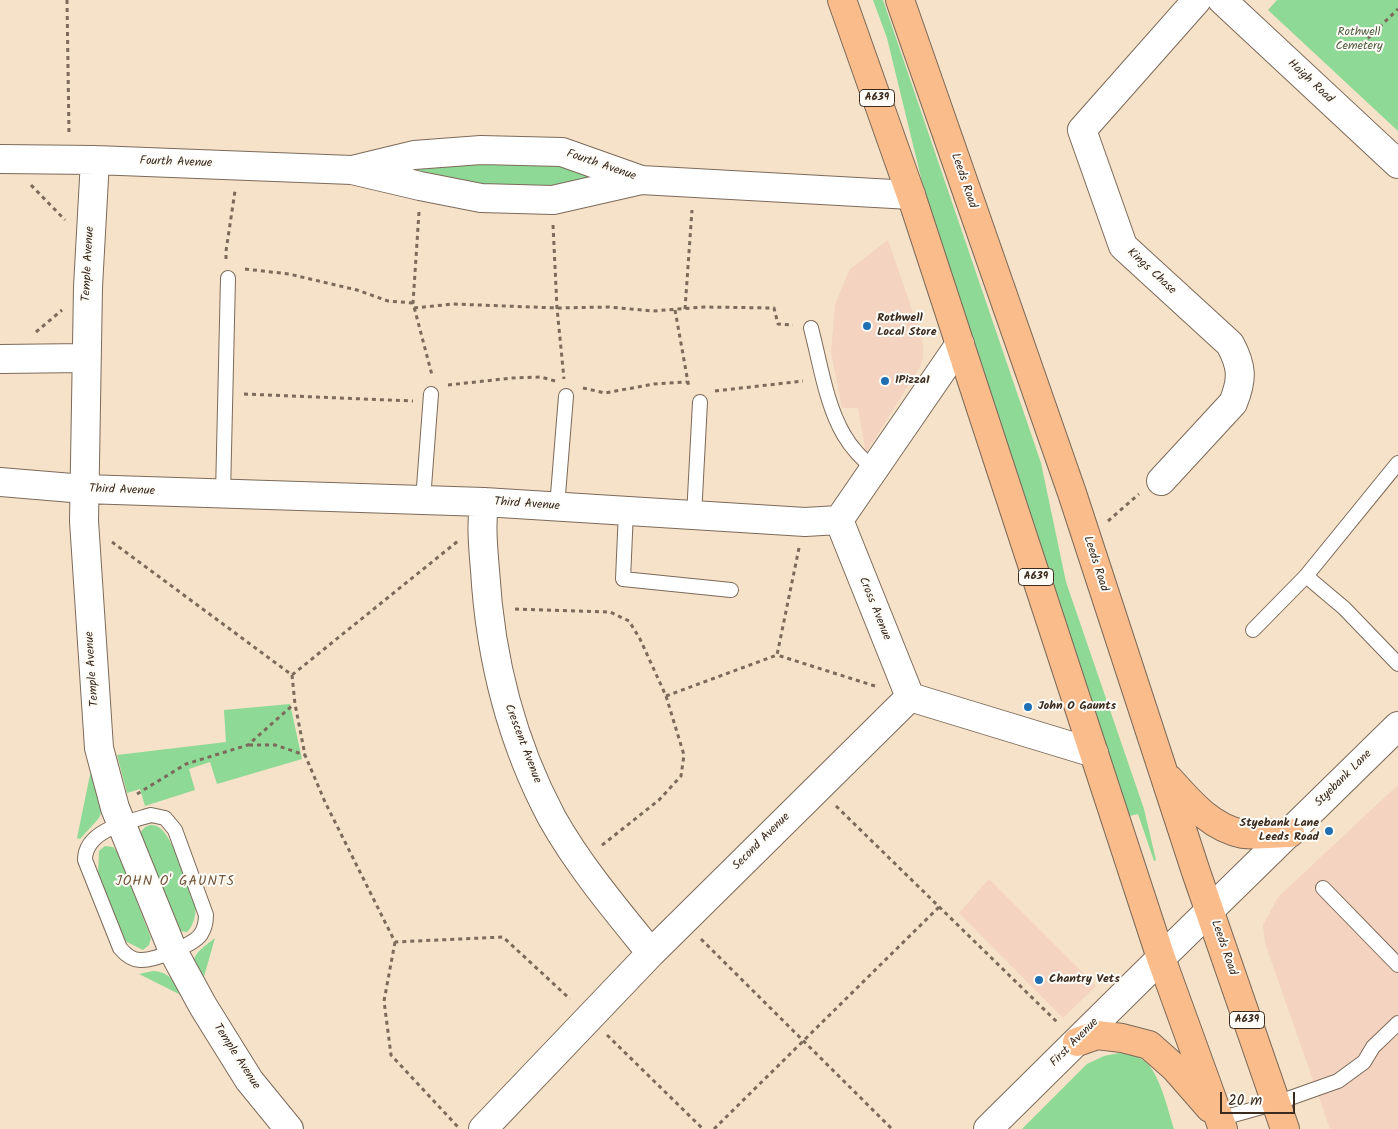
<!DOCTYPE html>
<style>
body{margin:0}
#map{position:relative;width:1398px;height:1129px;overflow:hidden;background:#f5e2c8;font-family:Kalam,sans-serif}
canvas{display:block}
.scale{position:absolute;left:1220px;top:1092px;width:75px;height:22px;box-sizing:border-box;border:2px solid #3b2a1e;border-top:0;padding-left:6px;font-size:15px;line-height:18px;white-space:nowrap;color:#3b2a1e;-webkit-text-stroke:4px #fdfcf7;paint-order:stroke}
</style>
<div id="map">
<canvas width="1398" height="1129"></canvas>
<div class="scale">20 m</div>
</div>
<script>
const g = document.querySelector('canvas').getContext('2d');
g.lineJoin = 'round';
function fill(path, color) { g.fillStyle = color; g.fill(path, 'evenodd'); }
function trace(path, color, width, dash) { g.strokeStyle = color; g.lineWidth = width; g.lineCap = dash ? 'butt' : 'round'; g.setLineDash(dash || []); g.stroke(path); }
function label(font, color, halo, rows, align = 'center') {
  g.font = font + ' Kalam,sans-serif'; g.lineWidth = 4; g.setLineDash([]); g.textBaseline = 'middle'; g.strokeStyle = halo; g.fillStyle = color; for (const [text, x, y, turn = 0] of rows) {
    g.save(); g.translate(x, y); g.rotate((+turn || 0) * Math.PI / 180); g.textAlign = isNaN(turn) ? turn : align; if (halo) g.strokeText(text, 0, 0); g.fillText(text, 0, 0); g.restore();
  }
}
fill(new Path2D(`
 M888,240L921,336L923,347V357L920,367L866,453L858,408H842L831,352L835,304L850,269Z
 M1398,785V1129H1330L1265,943L1263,925L1278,897Z
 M989,879L1096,986L1063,1018L959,913Z`), '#f4d3c0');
fill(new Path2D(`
 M873,0H883L1041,463L1066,582L1144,809L1156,860L1154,861L1138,814L1125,817L925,194L887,38Z
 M1277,0H1398V131L1268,10Z
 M562,160L600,175L549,189L513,191L417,172L418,166Z
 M290,704L302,759L217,784L210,762L189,769L195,790L145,806L140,789L127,793L117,755L226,742L224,710Z
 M91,770L103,807L99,818L80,839L77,838Z
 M150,825C155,825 160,827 163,831C172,840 193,889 195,903C197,911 194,926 187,932L179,931L139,834L145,827Z
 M105,846L113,847L118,853L151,938L149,945L143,950L127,942L121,935L98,876L99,851Z
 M215,938L203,980C201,975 195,968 194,962C193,953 209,943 215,938Z
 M153,971C170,972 175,982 183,996L139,974Z
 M1119,1053C1129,1054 1140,1056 1148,1064C1161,1079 1168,1110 1174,1129H1022L1087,1064L1104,1056Z`), '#8ed995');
const service = new Path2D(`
 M811,328C820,362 826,405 844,435C852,449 863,460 875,470
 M223,494L228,278
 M423,500L431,394
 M557,507L566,396
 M626,511L623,579L731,590
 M694,516L700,402
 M1306,576L1344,608L1398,664
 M1253,630L1306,576L1398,463
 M151,815L165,818L175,830L206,915C206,922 205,928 201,934C194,945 153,961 140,960C131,960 125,954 120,948L85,860C85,830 128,822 151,815Z
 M1323,888L1398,965
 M1219,1119L1276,1103L1338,1081L1364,1062L1373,1047L1398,1023`);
const minor = new Path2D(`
 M0,159L95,160L352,170L420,186L481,198L553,200L641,180L562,152L481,150L414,155L352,170
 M95,160L88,287L84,521L99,748L115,808L173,951L203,1006L249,1080L289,1129
 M641,180L911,195
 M0,359L85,358
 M1161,481L1233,403C1243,379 1242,366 1230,344L1123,246L1082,130L1197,0
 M0,482L84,489L484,502L805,522L839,520L960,344
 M484,502C481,525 483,547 485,570C490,656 511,741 552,818C579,866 616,910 651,953
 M839,520L910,697
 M483,1129L651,953L910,697L1094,753
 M988,1129L1161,958`);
const tertiary = new Path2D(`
 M1222,0L1398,164
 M1161,958L1398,726`);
const primary = new Path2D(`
 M842,0L911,195L1161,958L1223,1129
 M900,0L1072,493L1196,872L1285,1129
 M1169,779C1190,802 1211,828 1243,834C1256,836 1276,833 1290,833
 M1077,1042L1097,1035L1122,1038L1149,1045L1175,1068L1210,1108`);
trace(service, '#7c6a5a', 16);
trace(minor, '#7c6a5a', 30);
trace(tertiary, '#7c6a5a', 30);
trace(primary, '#7c6a5a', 30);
trace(new Path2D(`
 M67,0L69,134
 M1362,44L1398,9
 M31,185L65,220
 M419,212L413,303L432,375
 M553,225L557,308L564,379
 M226,259V251L235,191
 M245,269L289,274L357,290L388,301L413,303
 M414,308L453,304L557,308L609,307L653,311L704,307L774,308L778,324L793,325
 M685,309L692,210
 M675,310L689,388
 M36,332L62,310
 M448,385L512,378L541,377L555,381
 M583,388L605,393L654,384L687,382
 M715,391L803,381
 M244,394L413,401
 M1108,521L1139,494
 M112,542L292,675L458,541
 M799,548L777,655L878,687
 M515,609L610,612L629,621L640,639L666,696L684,755L681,776L659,800L601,846
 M292,675L295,704L305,755L325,802L395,942L503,937L570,999
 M666,696L777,655
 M249,745H275L305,755
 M137,794L186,764L248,745L294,704
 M836,806L1058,1023
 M701,939L892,1129
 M395,942L384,1001L391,1055L458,1127
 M607,1035L703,1129
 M714,1129L939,907`), '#7c6a5a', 3, [4, 4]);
trace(service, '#fff', 14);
trace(minor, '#fff', 28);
trace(tertiary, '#fff', 28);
trace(primary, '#fabc8b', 28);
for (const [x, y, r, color] of [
 [867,326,5,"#1f6fb2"],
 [885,381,5,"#1f6fb2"],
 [1028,707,5,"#1f6fb2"],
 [1329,831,5,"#1f6fb2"],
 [1039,980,5,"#1f6fb2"]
]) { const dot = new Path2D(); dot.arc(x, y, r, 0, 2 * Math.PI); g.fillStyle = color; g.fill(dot); trace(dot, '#fdfcf7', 2); }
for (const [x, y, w] of [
 [877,98,35],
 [1036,577,35],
 [1247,1020,35]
]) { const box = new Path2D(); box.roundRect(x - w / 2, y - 8.5, w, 17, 4); g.fillStyle = '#fdfcf7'; g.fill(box); trace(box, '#3b2a1e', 1); }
label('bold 11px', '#3b2a1e', null, [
 ["A639",877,98],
 ["A639",1036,577],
 ["A639",1247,1020]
]);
label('12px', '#545f42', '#fdfcf7', [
 ["Rothwell",1359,33],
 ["Cemetery",1359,47]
]);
label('12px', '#3b2a1e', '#fdfcf7', [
 ["Haigh Road",1310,82,43],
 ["Fourth Avenue",176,163,2],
 ["Fourth Avenue",601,166,19],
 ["Leeds Road",963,181,71],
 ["Temple Avenue",89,264,-87],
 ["Kings Chase",1151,272,43],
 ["Third Avenue",122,491,2],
 ["Third Avenue",527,505,4],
 ["Leeds Road",1095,564,72],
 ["Cross Avenue",874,609,68],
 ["Temple Avenue",93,669,-94],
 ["Crescent Avenue",522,744,69],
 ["Styebank Lane",1344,779,-45],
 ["Second Avenue",762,842,-45],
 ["Leeds Road",1223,948,71],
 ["First Avenue",1075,1043,-45],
 ["Temple Avenue",236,1057,57]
]);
label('bold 12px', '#3b2a1e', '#fdfcf7', [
 ["Rothwell",877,319],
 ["Local Store",877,333],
 ["1Pizza1",895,381],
 ["John O Gaunts",1038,707],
 ["Styebank Lane",1319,824,"right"],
 ["Leeds Road",1319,838,"right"],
 ["Chantry Vets",1049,980]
], 'left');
g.letterSpacing = '1px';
label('14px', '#73563a', '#fdfcf7', [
 ["JOHN O' GAUNTS",175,883]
]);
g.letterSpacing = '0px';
</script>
